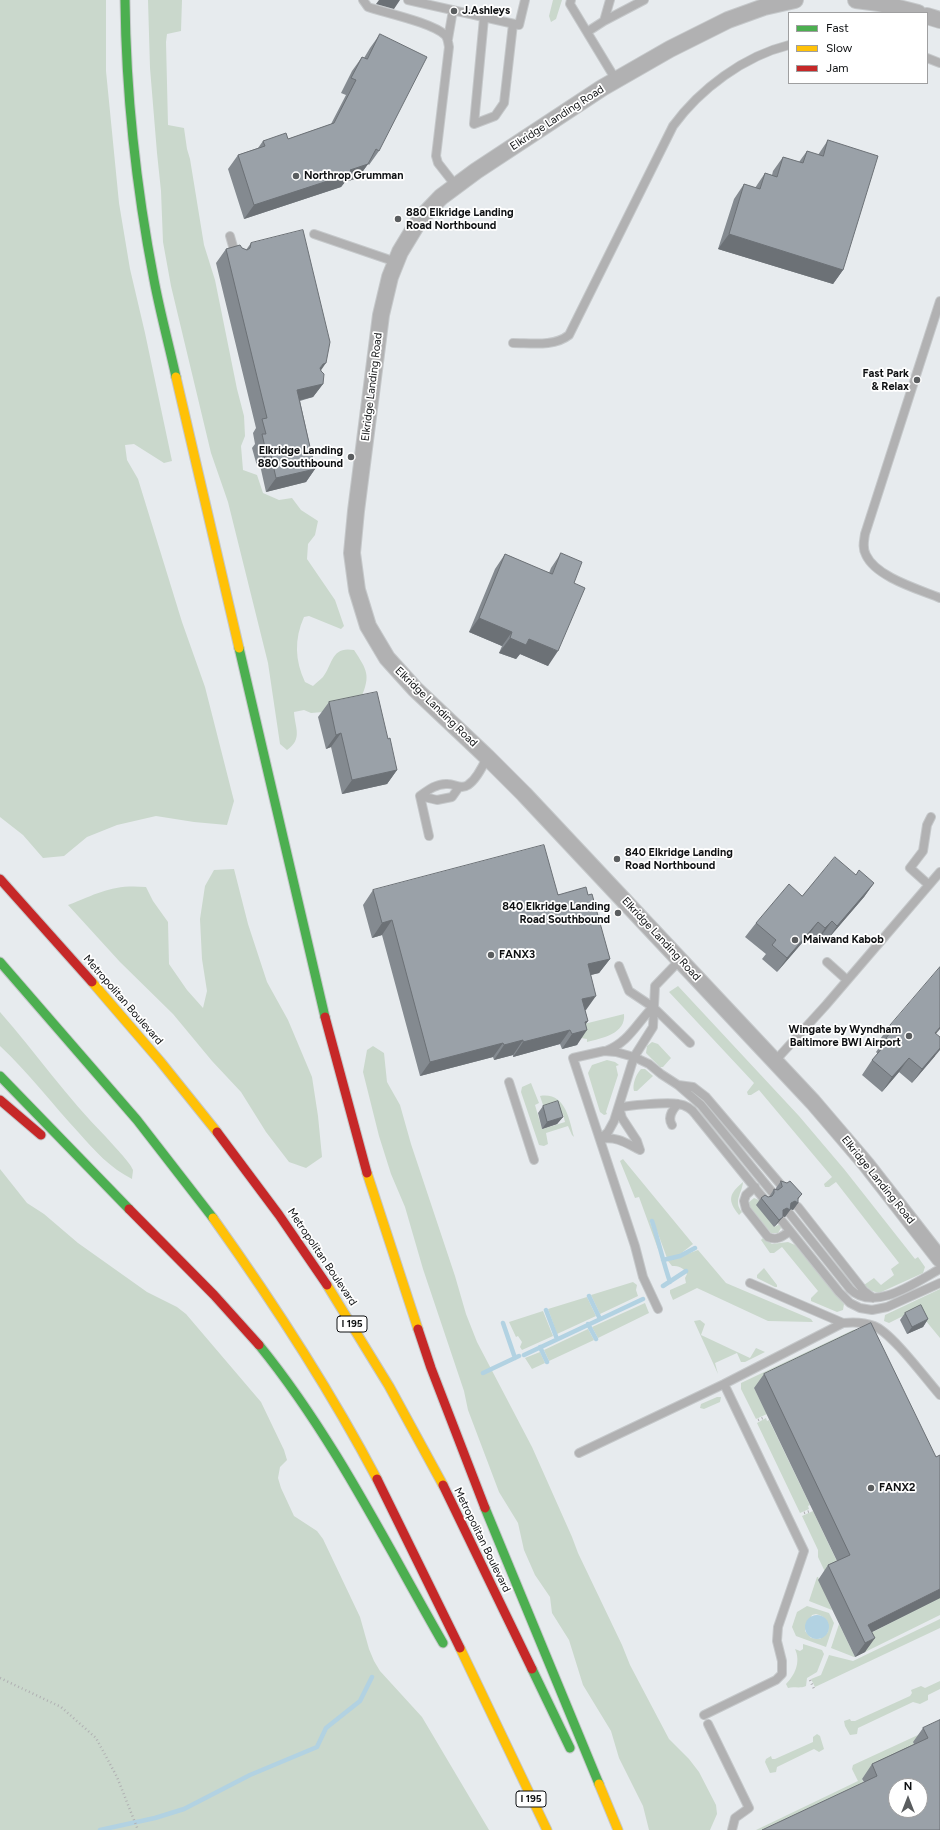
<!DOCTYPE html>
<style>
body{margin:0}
#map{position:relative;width:940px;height:1830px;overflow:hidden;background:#e7ebee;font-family:Figtree,sans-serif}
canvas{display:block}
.legend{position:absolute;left:788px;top:12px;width:140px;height:72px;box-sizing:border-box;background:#fff;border:1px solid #9f9fa0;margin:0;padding:5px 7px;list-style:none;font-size:12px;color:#0e1012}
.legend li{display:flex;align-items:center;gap:8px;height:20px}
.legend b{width:20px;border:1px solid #9f9fa0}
.north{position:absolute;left:888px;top:1778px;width:40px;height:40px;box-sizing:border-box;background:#fff;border:1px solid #9f9fa0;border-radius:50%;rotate:0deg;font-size:11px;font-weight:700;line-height:16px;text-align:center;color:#0e1012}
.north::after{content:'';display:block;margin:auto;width:14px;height:18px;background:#5a5d5f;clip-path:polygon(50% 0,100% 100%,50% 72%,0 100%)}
</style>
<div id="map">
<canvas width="940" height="1830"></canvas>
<ul class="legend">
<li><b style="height:5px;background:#4caf50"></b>Fast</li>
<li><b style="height:5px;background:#ffc107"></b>Slow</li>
<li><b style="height:5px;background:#c62828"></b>Jam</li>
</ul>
<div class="north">N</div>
</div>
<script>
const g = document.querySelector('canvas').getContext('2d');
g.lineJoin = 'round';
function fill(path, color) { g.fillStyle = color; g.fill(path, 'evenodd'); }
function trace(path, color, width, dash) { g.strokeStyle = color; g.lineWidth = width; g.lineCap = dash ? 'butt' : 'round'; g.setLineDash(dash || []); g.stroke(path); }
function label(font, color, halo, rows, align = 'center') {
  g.font = font + ' Figtree,sans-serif'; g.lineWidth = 3.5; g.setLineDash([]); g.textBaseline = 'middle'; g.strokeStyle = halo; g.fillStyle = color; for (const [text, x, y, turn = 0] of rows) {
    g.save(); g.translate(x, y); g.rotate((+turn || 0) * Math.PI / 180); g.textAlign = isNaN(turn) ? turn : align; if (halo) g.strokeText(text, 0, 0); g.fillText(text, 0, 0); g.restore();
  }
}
fill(new Path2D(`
 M0,0H106V71L119,203L130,269L145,333L172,461L164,463L134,444L125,445L127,460L138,479L182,622L205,687L234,801L227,825L194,822L156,816L117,825L87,837L64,856L43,858L23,835L0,817Z
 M148,0H182L181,31L167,34L166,42L168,125L184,128L187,149L190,159L204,245L215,280L237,389L244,416L245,436L241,446L243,470L257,475L263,493L279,500L292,498L301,510L318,521L315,535L308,544L307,559L335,600L344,626L341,629L309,616L304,617C294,639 295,661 305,682L313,686C316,683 320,680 323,677C333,664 331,646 354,650C367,670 371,675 361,698L323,712L311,713L304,710L294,712C295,728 303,739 287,750L280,744L268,663L228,502L211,453L171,286L163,242L161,191L157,153L150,68Z
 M553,0H562L556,19L551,22L549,16Z
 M234,869L248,924L267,982L288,1020L312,1077L318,1116L322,1157L306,1168L289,1162L266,1132L241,1092L212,1061L173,1014L120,962L68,905C99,893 112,884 146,887L153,901L168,922L169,964L187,990L203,1008L207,991L202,959L200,919L205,886L214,870Z
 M678,986L799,1116L844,1169L915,1259L918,1257L925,1267L923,1273L879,1293L872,1291L864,1285L874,1278L881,1285L894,1275L891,1269L899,1263L836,1182L829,1187H825L824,1184L832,1177L759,1090L751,1095H748L747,1092L754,1083L669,992Z
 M0,1012C36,1053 67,1098 106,1137C112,1144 130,1162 133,1170C133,1172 132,1177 132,1179C110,1168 95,1151 79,1133C52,1104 29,1073 0,1046Z
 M624,1014C626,1034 602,1038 587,1042V1039L581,1038L576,1026Z
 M652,1042L658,1044L671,1058L663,1067H660L646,1053L647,1046Z
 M373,1046L384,1053L387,1082L400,1105L411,1144L455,1276L466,1314L477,1342L532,1447L572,1537L578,1553L622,1645L630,1665L669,1739L689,1759L699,1772L716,1805L717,1814L710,1830H649L643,1806L619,1758L611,1731L583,1685L569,1640L552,1613L550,1597L535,1575L524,1550L518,1523L499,1492L468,1410L464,1391L423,1269L405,1207L391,1174L379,1136L363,1072L367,1050Z
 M607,1060L615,1062L619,1065L616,1066L618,1075L606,1112L607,1114L604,1115L600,1112L588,1073L592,1065Z
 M641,1069H645L653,1076L637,1091H634C632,1085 636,1074 641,1069Z
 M531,1083L539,1103L535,1105L542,1129L565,1122L563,1114L555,1117L545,1111L540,1096C565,1092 569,1118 574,1137L572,1135L568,1126L546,1133L548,1144L544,1146L539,1145L521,1092L522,1087Z
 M623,1159L693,1244L679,1255L667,1258L653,1220L650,1222L660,1248L658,1249L639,1197L635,1198L620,1161Z
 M0,1169L27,1203L44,1214L78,1243L147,1292L177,1307L186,1314L261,1402L284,1450L287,1460L280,1467L278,1478L281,1488L294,1516L317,1531L323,1539L360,1617L369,1649L374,1661L380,1671L422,1717L489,1830H0Z
 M743,1182C742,1194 733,1201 742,1212L739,1215C727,1200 729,1194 743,1182Z
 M754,1198L761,1201L774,1227L780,1224L781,1228L778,1233H771L750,1208L748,1203Z
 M763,1238L772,1244L788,1242L795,1245L844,1304L843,1310L837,1312L811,1301V1298L818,1291L782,1247L774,1253H770L761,1240Z
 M698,1250L726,1283L811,1319L813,1322L768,1321L697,1288L673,1300L670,1293V1290L686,1283L685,1278L687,1274C683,1267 679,1266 672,1266L668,1261Z
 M764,1268L777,1285V1287H775L757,1278V1275Z
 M633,1282L637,1285L636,1290L638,1296L600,1314L591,1295Z
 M940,1289V1338L921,1315L911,1312L889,1323L884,1321L885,1315Z
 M587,1297L596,1316L557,1334L548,1309Z
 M645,1303L649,1313L598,1338L592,1327Z
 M543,1311L553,1336L522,1350L520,1347L522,1342L518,1336L516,1337L509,1322Z
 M700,1320L705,1324L701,1335L750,1358L756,1348L765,1352L745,1362H741L737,1353L715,1363L718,1374L694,1321Z
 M588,1329L594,1340L549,1361L544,1350Z
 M864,1329L754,1388L767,1414L756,1419L741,1389V1383L853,1330Z
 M540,1352L545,1363L532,1369L525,1358Z
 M717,1397H721L720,1402L704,1409L700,1408L701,1404Z
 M766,1418L767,1421L769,1420L810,1505L808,1506L809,1509L800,1513L757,1423Z
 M813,1511L841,1570L826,1574L818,1557V1550L802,1516Z
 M817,1577H818L832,1610L809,1601Z
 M940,1597V1615L865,1652L851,1622L869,1634Z
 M807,1606L829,1613L834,1623L826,1647L796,1636L792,1627L797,1612ZM816,1614C825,1616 830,1622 828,1632L820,1639L811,1638L805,1631L812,1615Z
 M940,1619V1628L815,1687L811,1679L821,1675L829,1655L853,1661Z
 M839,1624L855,1657H854L831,1648Z
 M803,1644L822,1650L824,1654L817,1672L807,1678L806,1686C799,1689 794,1686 788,1688L786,1684C795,1675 801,1662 795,1649L800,1651L803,1649Z
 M940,1681V1689L928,1695V1700L920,1704L913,1702L858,1728L857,1734L850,1735L845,1726L844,1721L850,1719L851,1721H855L910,1696L912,1693L911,1690L921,1686L925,1688Z
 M931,1729L918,1752L862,1779L867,1790L783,1830H756L858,1781L852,1769L853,1765Z
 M817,1734L820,1736L824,1749L819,1752L814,1749L777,1767L776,1772L770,1773L765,1762L766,1759L771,1756L772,1759H775L813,1742V1737Z`), '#cad8cc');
fill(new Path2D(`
 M805 1627a12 12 0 1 1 24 0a12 12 0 1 1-24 0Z`), '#b2d2e2');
trace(new Path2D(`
 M652,1221C659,1242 663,1262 670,1282
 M663,1260L680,1256L695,1248
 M663,1286L686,1271
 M589,1296L600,1319
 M546,1310L557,1339
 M503,1323L515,1358
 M588,1324L596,1339
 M540,1347L547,1362
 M524,1355L643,1299
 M483,1373L519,1356
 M100,1830L155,1818L184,1809L250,1775L317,1747L326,1728L360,1701L372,1677`), '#b2d2e2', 4.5);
const lane = new Path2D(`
 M363,0L368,7C386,13 433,23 445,35C448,38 448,42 449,47L436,156L438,163L456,186
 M408,0L519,25L525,0
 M571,0L570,4L616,80
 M610,0L604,21L644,0
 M484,18L474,124L495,116L504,103L513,24
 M587,32L604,21
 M448,39L453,10
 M927,58L940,63
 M314,234L396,262
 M230,236L236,257
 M940,301L865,534C864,541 862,548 866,555C876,577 918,589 940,598
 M513,343C531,343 554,347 569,335L673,126C700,89 744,56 789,45
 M420,796C428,790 437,783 448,784C455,784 461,790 468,785C477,779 483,766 487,757
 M420,796L437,800L452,797L459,787
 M420,796L429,836
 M929,885L910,868L923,851L927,825L931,817
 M827,962L847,980
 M619,966L629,991L653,1007L690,1043
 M606,1051C629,1042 636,1024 653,1007
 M775,1061L826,1005L940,872
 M509,1082L534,1160
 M678,1085L693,1087L706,1097L781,1185
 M672,1125C667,1117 672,1110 678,1104
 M600,1139L608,1132L614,1121L634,1057L653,1027L655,986L680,960
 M600,1139C617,1136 626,1143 640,1150
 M640,1150L637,1141L622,1118L619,1108C628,1105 668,1102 678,1104C685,1105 692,1109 696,1115L764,1199
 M755,1187L746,1195L744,1201L746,1209L768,1237C777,1241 783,1236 790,1231
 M798,1207L864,1291L873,1298
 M790,1214L850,1289C874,1313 916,1282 940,1269
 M782,1221L839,1292L850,1303L860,1308L872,1310L887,1307L940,1283
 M750,1283L843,1323
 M658,1309L643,1277L635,1246L573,1058L604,1051L616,1052L634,1057L649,1064L661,1074L678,1085L701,1105L772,1192
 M579,1453L724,1384L843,1323C853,1322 864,1322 874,1326C892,1333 925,1378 940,1395
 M704,1715L776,1680L782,1674V1661L777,1641L778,1627L804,1551L724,1384
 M708,1724L749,1808L735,1818L732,1830`);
const street = new Path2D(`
 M795,0L764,7L728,20L670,49L602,88L476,171L441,197L420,219L400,252L390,277L381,315L356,511L352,553L357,590L368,626L387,658L415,689L487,757L524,794L813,1102L866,1164L940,1259
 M856,0L879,3L918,13
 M927,16L940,20`);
const fast = new Path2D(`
 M125,0C126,94 136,187 154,280C160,312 169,345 176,377
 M239,648L325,1017
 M0,962L137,1120L213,1218
 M0,1076L129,1209
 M259,1345C333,1436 385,1542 443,1643
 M485,1508L599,1784
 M532,1669L570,1748`);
const slow = new Path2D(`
 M176,377L239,648
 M92,982L160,1061L217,1132
 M367,1173L418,1329
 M213,1218C273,1302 329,1388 377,1479
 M327,1285L389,1386L443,1485
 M460,1648L547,1830
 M599,1784L618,1830`);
const jam = new Path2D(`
 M0,879L92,982
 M325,1017L367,1173
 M0,1100L41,1135
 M217,1132L279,1215L327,1285
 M129,1209L214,1295L259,1345
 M418,1329L431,1368L485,1508
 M377,1479L460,1648
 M443,1485L532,1669`);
trace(lane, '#c5c8ca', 10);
trace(street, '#c5c8ca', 18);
trace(fast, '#c5c8ca', 11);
trace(slow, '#c5c8ca', 11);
trace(jam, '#c5c8ca', 11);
trace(new Path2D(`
 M758,1420L765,1417
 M804,1513L810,1511
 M0,1678L61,1707L96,1738L117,1777L138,1830
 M810,1680L815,1691`), '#b0b0b2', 2.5, [1, 3]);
trace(lane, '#b1b1b2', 8);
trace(street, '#b1b1b2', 16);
trace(fast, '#4caf50', 9);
trace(slow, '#ffc107', 9);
trace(jam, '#c62828', 9);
fill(new Path2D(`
 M380,34L379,151L369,165L368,164L358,178L345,182L341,187L244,219L228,169L238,155L258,148L263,141L288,139L331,124L346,95L341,93L352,71L362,57L364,58L370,48Z
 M828,140L843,270L833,284L718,249L734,199L744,184L755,188L765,173L772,175L773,171L783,157L799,162L807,151L818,155Z
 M251,243L321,370L323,384L313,397L300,401L315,469L306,482L266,492L260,465L257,466L252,448L255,444L253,433L256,428L216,263L226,249L242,248L246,250Z
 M561,553L574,583L548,666L520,654L516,659L499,653L502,646L469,632L495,569L505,554L549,573L551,568Z
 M329,702L388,739L397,770L387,784L342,794L331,747L326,749L318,717Z
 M856,875L874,883L864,897L827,940L822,935L815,943L808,936L777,972L762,959L766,954L745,937L756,923L802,896Z
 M373,890L588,895L610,959L599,973L591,975L586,1010H585L588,1021L585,1025L577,1045L562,1049L560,1044L513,1057V1055L494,1060L493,1057L420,1076L382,935L372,938L363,905Z
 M888,1028L936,1034L935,1056L912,1083L899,1072L882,1092L862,1075L872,1060L878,1054L876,1052L881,1045L878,1042Z
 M543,1106L563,1117L557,1124L542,1129L538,1113Z
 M781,1181L798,1200V1203L793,1210L791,1209L785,1217L783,1216L777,1224L774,1227L756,1205L761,1198L769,1197L774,1189L776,1190V1188Z
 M905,1313L928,1319L923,1327L907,1334L900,1320Z
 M764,1374L936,1457L940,1455V1598L872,1632L865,1652L855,1657L818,1580L828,1565L837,1561L754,1388Z
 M940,1720V1830L864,1782L862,1779L872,1764L914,1744L913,1742L923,1728Z`), '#848a90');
fill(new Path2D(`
 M379,0H400L394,9L376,4Z
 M368,164L358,178L345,182L341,187L244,219L254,205L350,170Z
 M729,234L843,270L833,284L718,249Z
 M326,363L317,376L313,377L323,364Z
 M323,384L313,397L288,403L297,390Z
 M270,451L260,465L257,466L266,452Z
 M315,469L306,482L266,492L276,478Z
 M479,618L512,632L502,646L469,632Z
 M510,638L529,639L558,651L548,666L520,654L516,659L499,653Z
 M341,733L331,747L326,749L336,735Z
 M397,770L387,784L342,794L352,780Z
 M874,883L864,897L827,940L837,926Z
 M392,920L382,935L372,938L382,923Z
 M832,921L822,935L815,943L825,928Z
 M818,922L808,936L777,972L787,958Z
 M610,959L599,973L578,978L588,964Z
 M596,996L586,1010L572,1014L582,999Z
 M588,1021L580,1032L587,1030L577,1045L562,1049L572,1034L585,1022Z
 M940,1027V1029L925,1047L935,1033Z
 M570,1030L560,1044L513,1057L523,1042Z
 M523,1040L513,1055L494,1060L504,1045Z
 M503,1043L493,1057L420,1076L430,1062Z
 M940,1048V1050L935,1056L912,1083L922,1069Z
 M909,1058L899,1072L882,1092L892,1077Z
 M563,1117L557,1124L542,1129L547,1122Z
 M802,1194L796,1202L798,1203L793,1210L790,1209V1210L785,1217L782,1216L783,1210Z
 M783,1217L777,1224L774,1227L779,1220Z
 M928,1319L923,1327L907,1334L912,1327Z
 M940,1589V1598L862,1637L868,1625Z
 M875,1638L865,1652L855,1657L865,1643Z`), '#6c7176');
const building = new Path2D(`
 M380,34L427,57L379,151L376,149L368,164L350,170L352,173L254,205L238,155L265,146L263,141L286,133L288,139L334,123L356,80L351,78L362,57L367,59Z
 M828,140L878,156L843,270L729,234L744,184L760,189L765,173L777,177L783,157L803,163L807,151L823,156Z
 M303,230L330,342L326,363L323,364L320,368L321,371L324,374L323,384L297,390L315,469L276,478L270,451L266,452L262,434H266L262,419L267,418L226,249L240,245L242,248L247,250L250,248L251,243Z
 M561,553L582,562L574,583L585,588L558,651L529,639L526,645L510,638L512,632L479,618L505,554L552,574Z
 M377,692L388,739L390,738L397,770L352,780L341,733L336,735L329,702Z
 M544,845L558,895L586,887L588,895L592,894L610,959L588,964L596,996L582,999L588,1021L585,1022L587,1030L572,1034L570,1030L523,1042V1040L504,1045L503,1043L430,1062L392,920L382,923L373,890Z
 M835,857L856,875L859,870L874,883L837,926L832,921L825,928L818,922L787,958L772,945L776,940L756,923L789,884L802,896Z
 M940,967V1027L935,1033L940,1037V1048L922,1069L909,1058L892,1077L872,1060L889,1040L886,1038L892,1031L888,1028Z
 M558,1101L563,1117L547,1122L543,1106Z
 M781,1181L787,1183L790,1181L802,1194L798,1198V1203L795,1201L791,1203L790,1210L787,1208L783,1210V1217L779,1220L761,1198L765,1195L768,1197L772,1196L774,1193V1189L778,1190L782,1187Z
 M921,1305L928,1319L912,1327L905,1313Z
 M871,1323L936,1457L940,1455V1589L868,1625L875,1638L865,1643L828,1565L850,1555L764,1374Z
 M940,1720V1830H762L877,1776L872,1764L928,1738L923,1728ZM896,1786H920V1810H896Z`);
fill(building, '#9aa1a8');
trace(building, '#6c7176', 1);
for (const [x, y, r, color] of [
 [454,11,4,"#5a5d5f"],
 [296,176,4,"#5a5d5f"],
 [398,219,4,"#5a5d5f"],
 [917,380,4,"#5a5d5f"],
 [351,457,4,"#5a5d5f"],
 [617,859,4,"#5a5d5f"],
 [618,913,4,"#5a5d5f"],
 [795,940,4,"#5a5d5f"],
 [491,955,4,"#5a5d5f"],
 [909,1036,4,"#5a5d5f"],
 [871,1488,4,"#5a5d5f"]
]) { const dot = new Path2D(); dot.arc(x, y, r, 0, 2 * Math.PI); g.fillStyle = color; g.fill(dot); trace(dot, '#fff', 1.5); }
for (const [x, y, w] of [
 [352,1324,30],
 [531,1799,30]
]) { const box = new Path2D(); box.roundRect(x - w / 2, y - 8, w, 16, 3); g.fillStyle = '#fff'; g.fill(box); trace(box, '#0e1012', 1); }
label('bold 10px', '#0e1012', null, [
 ["I 195",352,1324],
 ["I 195",531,1799]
]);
label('bold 11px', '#0e1012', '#fff', [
 ["J.Ashleys",462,11],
 ["Northrop Grumman",304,176],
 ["880 Elkridge Landing",406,213],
 ["Road Northbound",406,226],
 ["Fast Park",909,374,"right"],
 ["& Relax",909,387,"right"],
 ["Elkridge Landing",343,451,"right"],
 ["880 Southbound",343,464,"right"],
 ["840 Elkridge Landing",625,853],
 ["Road Northbound",625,866],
 ["840 Elkridge Landing",610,907,"right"],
 ["Road Southbound",610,920,"right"],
 ["Maiwand Kabob",803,940],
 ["FANX3",499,955],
 ["Wingate by Wyndham",901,1030,"right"],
 ["Baltimore BWI Airport",901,1043,"right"],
 ["FANX2",879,1488]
], 'left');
label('11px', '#0e1012', '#fff', [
 ["Elkridge Landing Road",557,118,-33],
 ["Elkridge Landing Road",372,387,-83],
 ["Elkridge Landing Road",436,707,44],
 ["Elkridge Landing Road",661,939,47],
 ["Metropolitan Boulevard",123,1000,49],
 ["Elkridge Landing Road",878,1180,51],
 ["Metropolitan Boulevard",322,1257,56],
 ["Metropolitan Boulevard",482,1540,64]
]);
</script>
